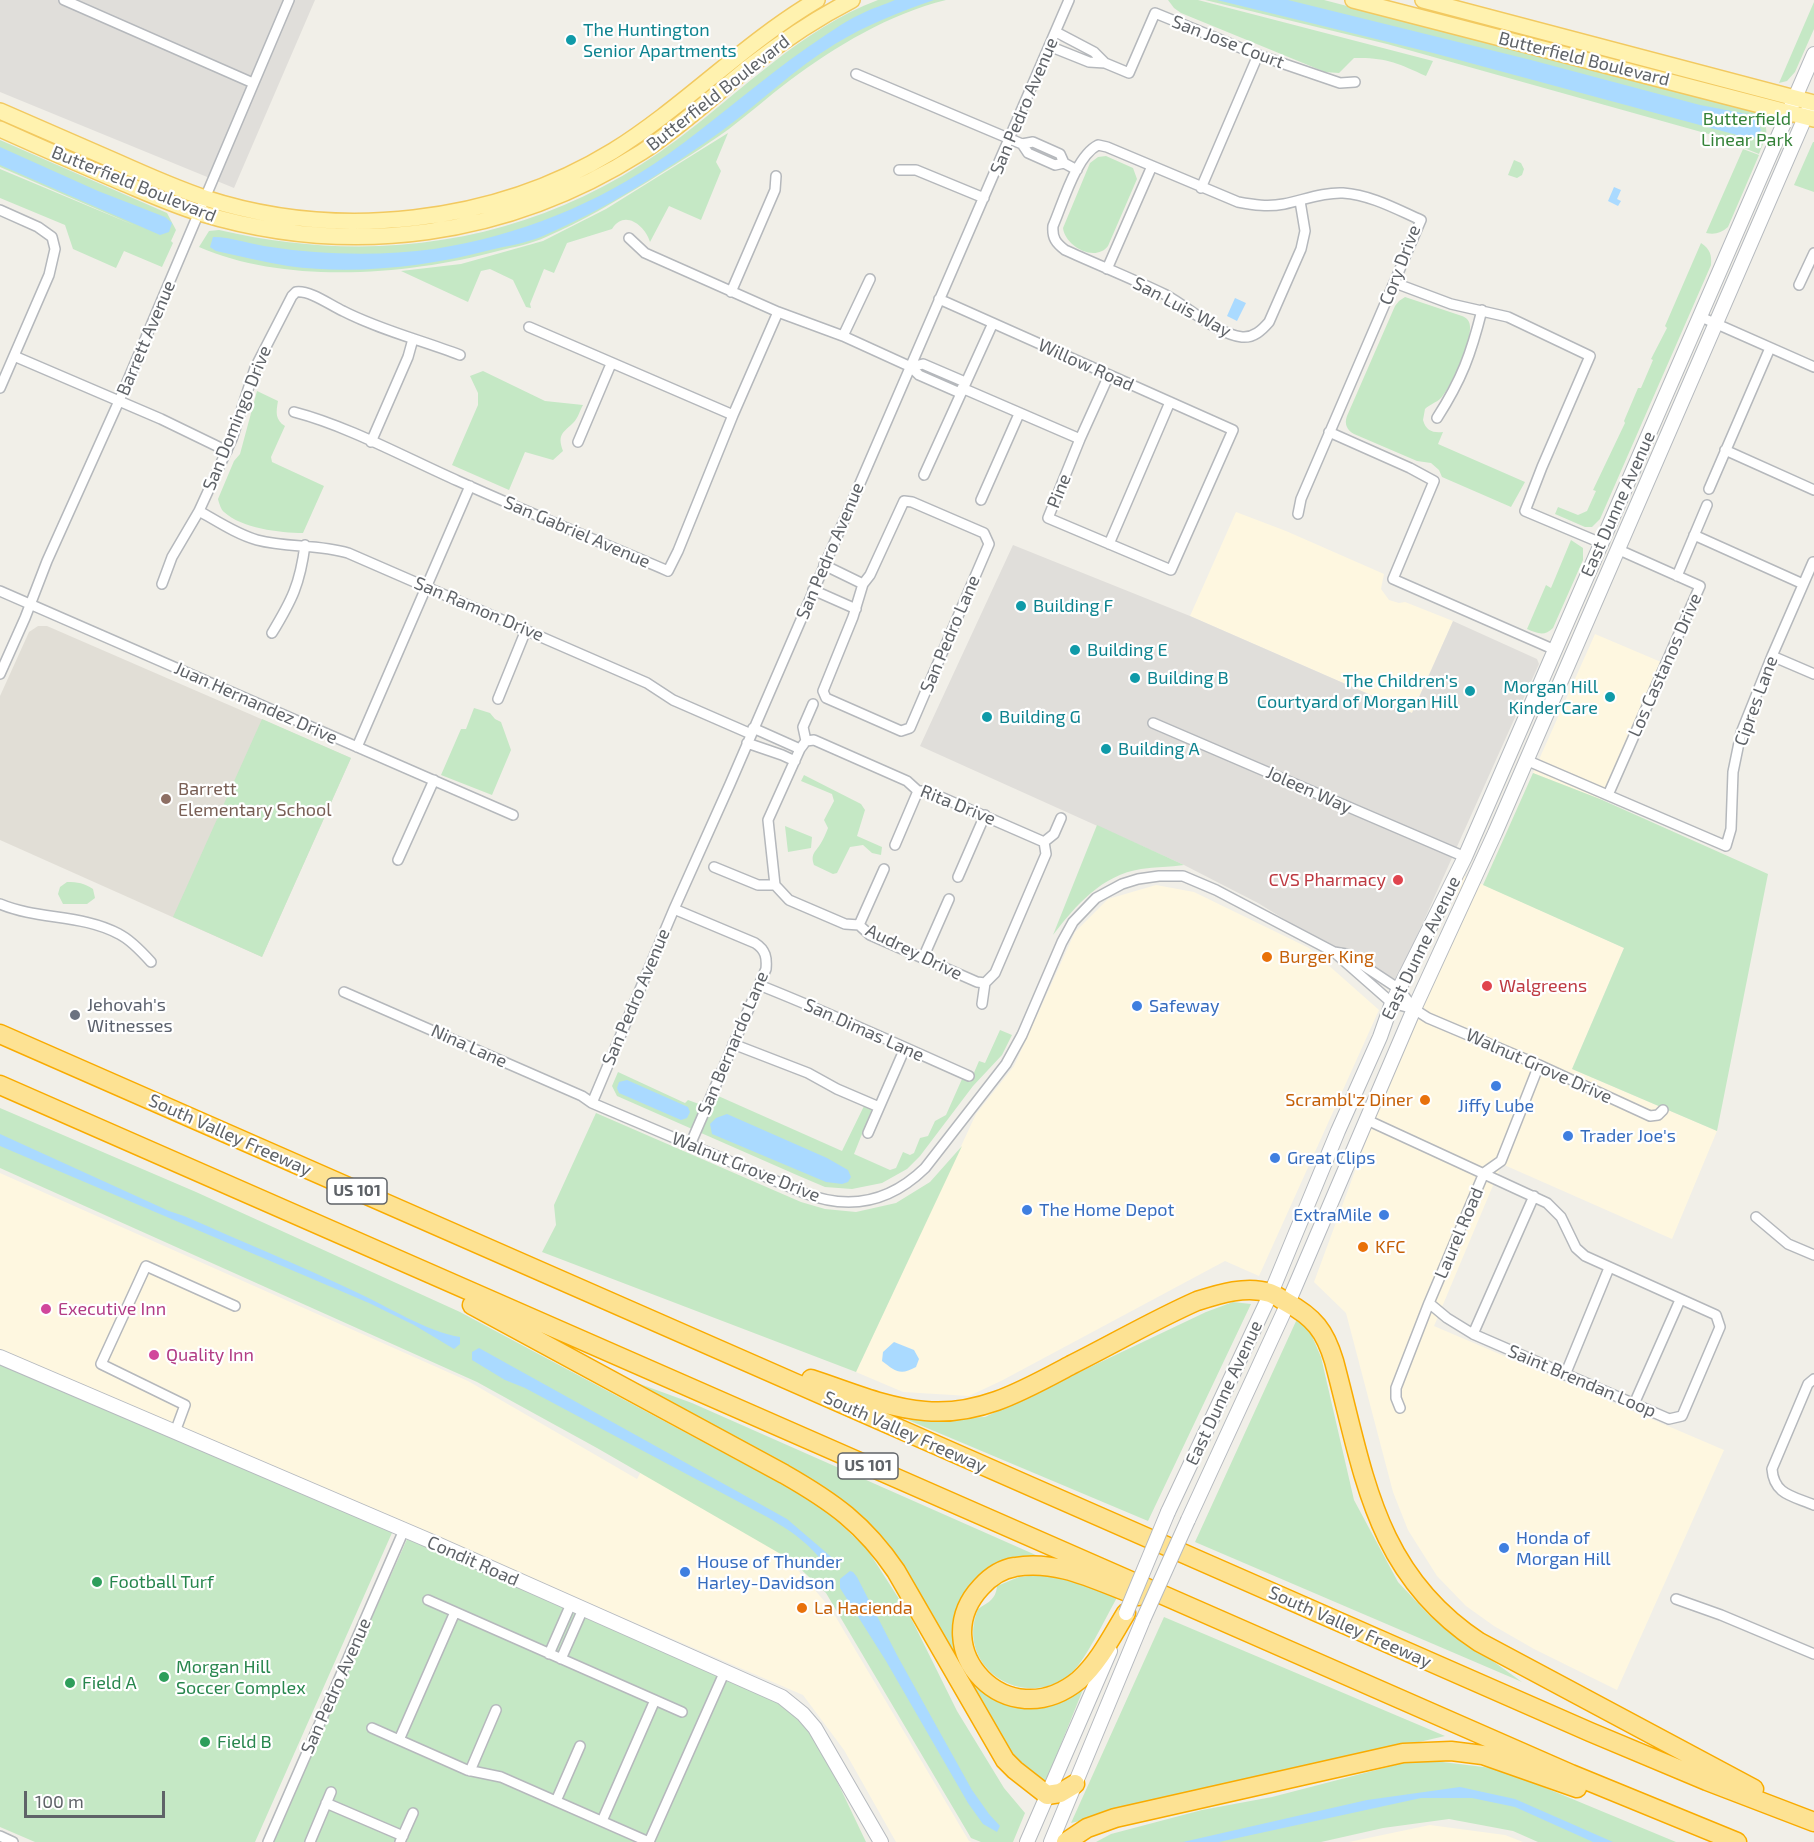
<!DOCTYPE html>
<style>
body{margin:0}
#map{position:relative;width:1814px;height:1842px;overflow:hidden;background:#f1efe8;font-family:"Exo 2",sans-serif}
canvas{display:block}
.scale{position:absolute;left:24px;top:1791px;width:141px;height:27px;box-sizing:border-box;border:3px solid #5f6368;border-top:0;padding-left:8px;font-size:18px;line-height:21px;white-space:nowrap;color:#5f6368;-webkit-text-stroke:4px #fff;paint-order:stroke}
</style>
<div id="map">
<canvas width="1814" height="1842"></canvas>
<div class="scale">100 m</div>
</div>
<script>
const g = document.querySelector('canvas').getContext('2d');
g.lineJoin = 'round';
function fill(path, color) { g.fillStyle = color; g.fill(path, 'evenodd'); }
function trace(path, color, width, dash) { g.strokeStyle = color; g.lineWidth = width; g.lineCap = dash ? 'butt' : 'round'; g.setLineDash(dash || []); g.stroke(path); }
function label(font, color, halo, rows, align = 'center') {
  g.font = font + ' "Exo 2",sans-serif'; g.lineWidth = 4.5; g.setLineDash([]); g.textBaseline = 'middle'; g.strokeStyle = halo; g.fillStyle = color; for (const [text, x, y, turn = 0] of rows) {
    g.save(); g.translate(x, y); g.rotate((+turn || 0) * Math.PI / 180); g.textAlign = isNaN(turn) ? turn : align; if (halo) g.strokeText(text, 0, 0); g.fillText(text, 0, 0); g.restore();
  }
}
fill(new Path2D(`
 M1236,512L1286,531L1384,574L1381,589L1389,600L1399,603L1405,602L1453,621L1412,713L1190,616Z
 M1595,634L1661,662L1600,799L1533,773Z
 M1464,876L1624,948L1572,1069L1717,1131L1672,1239L1502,1164L1434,1326L1724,1450L1617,1690L1534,1649L1494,1626L1466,1606L1437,1576L1408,1530L1393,1492L1346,1313L1314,1282Z
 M1156,885L1194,892L1309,948L1379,1010L1259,1276L1225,1261L1001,1381L969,1396L903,1392L856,1372L976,1114L1014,1066L1075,932L1108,899Z
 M0,1173L468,1381L637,1479L643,1468L783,1549L779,1559L797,1569L831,1609L969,1841L972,1842H896L844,1750L803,1695L0,1350Z
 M1430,1825L1505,1835L1523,1842H1349Z`), '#fef7e0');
fill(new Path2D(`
 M0,0H315L234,188L0,92Z
 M1013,545L1190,616L1412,713L1453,621L1537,659L1539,664L1394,987L1258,903L1184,865L920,746Z`), '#e0deda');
fill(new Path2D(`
 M38,626H47L351,758L262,957L0,840V696L29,632Z`), '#e1ded6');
fill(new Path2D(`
 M878,0H946C889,14 836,46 789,81C769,96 750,113 729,129C704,147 676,164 649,181C616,201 581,222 546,237C531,244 514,247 498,251C408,275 286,285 199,247L209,231L219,230C383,268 542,241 678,139C742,91 801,29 878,0Z
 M1168,0H1198L1433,61L1426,76C1398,63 1385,57 1354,58L1339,73L1325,72L1181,13L1174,8Z
 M1205,0H1324L1755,112C1772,127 1767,135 1759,154L1712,135L1387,44Z
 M1814,2V29L1795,72L1787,81L1779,83Z
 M728,133L716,162L721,171L701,220L669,206L650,242C645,225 624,209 612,229L567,243L554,273L544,269L530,304L531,308L526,307L513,280L490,269L481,271L468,302L401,271L461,264L543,241L606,209Z
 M0,140L167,213L176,230L171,241L173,243L162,267L124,251L116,268L73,249L65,225L0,198V169L136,226L0,167Z
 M1813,142H1814V192L1794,185Z
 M1743,149L1759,155L1728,227C1721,233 1715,235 1706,233Z
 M1106,156L1133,168L1137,179L1108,246C1095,263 1065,246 1063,228L1090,163L1098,157Z
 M1514,160L1521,163L1524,169L1522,175L1517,178L1508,175Z
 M1701,243C1710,249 1712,255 1711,265L1600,519L1592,527H1585L1555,514L1558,507L1578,515L1587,511L1596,491L1593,490L1625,423L1624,421L1638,388H1641L1653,360L1651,359L1667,328L1665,326Z
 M1405,297L1462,316C1467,318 1470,321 1470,327C1471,342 1451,387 1441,398C1436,403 1430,404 1425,409L1423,420C1426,431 1433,433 1443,432L1438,444L1525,482L1511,507L1442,477L1439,470L1431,463L1417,461L1354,434C1347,430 1344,424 1347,416L1395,306L1399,301Z
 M483,371L545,401L583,405C580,410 578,418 574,422C563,433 557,434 563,451L553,460L525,452L509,490L452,465L478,405V393L470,376Z
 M257,391L278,401C276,412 275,420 285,426L271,457L272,462L324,486L303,533C280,533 241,528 224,512C221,510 219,503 218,499L234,461L240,454Z
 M1571,540L1583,548V560L1553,628C1544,637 1537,633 1527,629L1546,585L1551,588Z
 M474,708L490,713L495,719L501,722L511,750L492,795L441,775L461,729H466Z
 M262,719L351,758L262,957L173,917Z
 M1533,773L1600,799L1768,874L1717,1131L1572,1069L1624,948L1483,885Z
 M804,775L861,804L865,810L857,836L882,847L881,855L872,853L863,845L850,847L837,873L833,874L814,865C810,853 816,852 821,843C824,838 826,833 828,828L824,820L834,801L832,794L801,781Z
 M1097,825L1184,865C1170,867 1155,867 1141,869C1102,875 1076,905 1053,935Z
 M785,826L812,837L811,848L788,852Z
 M67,882C78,882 84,883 93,889L95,898L87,904H63L58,894L60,887Z
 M1000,1030L1012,1035L1002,1055L973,1086L920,1156L907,1169L882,1183L852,1189L825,1187L799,1176L617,1096L612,1086L618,1072L685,1103L688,1100L710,1108L716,1095L842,1151L864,1106L872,1109L854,1154L890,1170L896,1168L903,1152L910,1155L914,1153L920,1138L928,1136L935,1121L946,1115L962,1079L970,1082L979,1061L985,1063Z
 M0,1108L196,1192L460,1312L819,1504L867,1549L910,1616L957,1711L1004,1788L1025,1813L1013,1842H981L971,1838L826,1593L791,1560L597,1448L477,1382L0,1168Z
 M596,1113L801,1202L825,1209L856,1212L896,1203L930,1182L962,1146L856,1372L542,1252L556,1225L554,1205Z
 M1233,1302L1251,1304L1148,1521L908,1420L985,1417L1206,1312Z
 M1297,1319L1308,1327L1321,1357L1354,1500L1398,1582L1430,1616L1522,1682L1195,1542Z
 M0,1365L395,1526L255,1842H35L0,1827Z
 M618,1376L692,1403L1038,1556L1014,1559L963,1602L974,1681L985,1693L999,1701L1019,1707H1040L1063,1700L1084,1687L1045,1784L1013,1757L913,1583L893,1551L867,1521L823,1486L617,1378Z
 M408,1537L776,1695L816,1737L866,1842H271Z
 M1039,1575L1065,1579L1118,1596C1106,1616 1085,1664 1067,1677C1019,1710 955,1665 978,1609C987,1603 996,1600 997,1586L1019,1577Z
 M1164,1617L1445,1736L1071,1823Z
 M1434,1761L1500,1769L1676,1842H1538L1513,1831L1449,1819L1383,1828L1321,1842H1096L1111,1834L1202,1810L1272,1797L1407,1762Z`), '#c5e8c5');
fill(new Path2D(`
 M895,0H934C899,12 866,25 835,44C794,69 761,102 723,130C667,170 606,209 543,236C527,243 507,246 490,250C427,267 353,275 288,266C264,262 240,256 216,251L210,247L213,237C233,237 252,245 271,247C322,255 383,256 434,249C518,236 598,204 667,155C715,121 759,81 808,47C825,36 843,22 861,14C872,8 884,5 895,0Z
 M1217,0H1288L1531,60L1700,105L1747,114L1756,119L1761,130L1757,137L1748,138L1433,53Z
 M0,147L98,191L165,217L172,223L169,232L160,235L0,165Z
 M1614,187L1621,190L1617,199L1621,201L1618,206L1608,201Z
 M1235,298L1246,303L1237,321L1227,316Z
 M627,1080L688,1107L690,1112L687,1118L681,1120L619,1093L617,1088L619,1082Z
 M727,1114L827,1158L848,1170L851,1177L848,1182L842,1184L826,1182L712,1134L710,1124L716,1118Z
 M0,1134L169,1211L184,1216C241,1241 299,1265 356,1292C389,1307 425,1331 460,1337V1344L454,1349L414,1325L369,1303L0,1146Z
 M894,1342L914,1350L919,1359L916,1367C900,1376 895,1371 882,1361L883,1352Z
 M479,1348L787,1519L836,1561V1566L834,1568C822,1564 815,1551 805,1543C794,1533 782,1526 769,1518L525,1388L505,1380L472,1360V1352Z
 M850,1571L853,1572L857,1577L898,1657L972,1790L989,1814L1000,1826L997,1832L983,1824L968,1803L886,1661L840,1588V1579Z
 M1460,1787L1515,1799L1613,1842H1593L1515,1807L1472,1798H1421L1219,1842H1183L1367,1800Z`), '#aadaff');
const street = new Path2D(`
 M64,0L253,83
 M1056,32L1094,52L1105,63L1129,73L1155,13L1258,55L1340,83L1355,82
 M1049,46L1089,62L1105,63
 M856,74L1022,144L1033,142L1060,154L1064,163L1077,170
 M1022,144L1028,153L1055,165L1064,163
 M899,170H916L984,198
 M1201,188L1258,55
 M0,210L38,227L52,237L55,249L49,275L0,388
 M629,238L645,253L778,312L843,336L911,367L919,375L960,393
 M1107,269L1152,166
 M1395,283L1451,304L1508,317L1590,356L1542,467L1525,511L1601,543
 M1799,285L1814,253
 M731,292L775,190L776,176
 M939,299L1233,430L1171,570L1048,518L1080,439L1109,375
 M1701,317L1814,367
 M529,327L733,415
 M843,336L870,279
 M14,356L161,419L227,451
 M911,367L923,364L965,382
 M962,388L1080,439
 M294,412C348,426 406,458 458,481C527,512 598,541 668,571L678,551L733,415L778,312
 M1437,418C1462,379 1471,354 1482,310
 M1329,432L1410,468L1434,481L1393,579L1555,650
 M371,442L408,357L413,339
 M578,442L611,364
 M1725,450L1814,490
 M924,475L993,323
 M1709,489L1770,348
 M981,500L1019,414
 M904,501L912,502L984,533L989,544L910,728L901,731L826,698L823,691L853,617L863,584L870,575Z
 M199,511C217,521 236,534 257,540C287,548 318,544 348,553L647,683L673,700L751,734
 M1298,514L1301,499L1421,220C1396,209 1371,195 1343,193C1323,192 1304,200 1284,204C1268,207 1254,205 1238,202L1107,147L1098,145C1076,156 1063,203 1053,226C1052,238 1056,243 1065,250C1098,265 1133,279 1166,295C1188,307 1217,334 1242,337C1254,338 1262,330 1269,322L1301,249L1305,231L1300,201
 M1694,535L1803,584
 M1109,544L1170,402
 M824,565L863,584
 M1677,576L1707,505
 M162,584L172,557L199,511L232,439L255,368L292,296L296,292C310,290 330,305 343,311C380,330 421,340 460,355
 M813,590L856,609
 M0,591L513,815
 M272,633C292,600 300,584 305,545
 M1772,656L1814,674
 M0,674L25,618L47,561L119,401L289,0
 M498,699L526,630
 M1153,723L1465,857
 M753,728L800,749
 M806,741L814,740L907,781L918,791H927L1044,842
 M806,741L803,727L813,704
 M747,743L782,755L795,761
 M357,747L470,486
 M1526,760L1726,846L1731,829L1733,772L1741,733L1772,656L1813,562
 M1608,795L1700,586L1617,549
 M895,845L918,791
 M398,860L434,780
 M714,867L758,885H775L789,900L845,924L859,925L870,935L977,982L985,983
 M958,877L985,815
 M775,885L768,820L800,749L806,741
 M0,904C38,920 82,914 119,934C131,940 142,952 151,962
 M674,909L755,943C766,950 767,958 766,969L690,1145
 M859,925L884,869
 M1334,952L1346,954L1399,989L1414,1009L1428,1018L1539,1065L1650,1116L1658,1115L1663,1110
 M923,958L949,899
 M759,985C830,1013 899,1045 969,1076
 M344,992L582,1096L592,1103L804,1193C850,1211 890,1202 925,1168L1006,1064L1022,1035L1062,942L1073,922L1096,898L1122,884L1138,879L1159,876H1183L1216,890L1334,952L1392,1003L1414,1009
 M982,1004L985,983L995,973L1046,854L1044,842L1054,834L1061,818
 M733,1044L808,1073L837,1089L879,1107
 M592,1103L674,909L730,784L1069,0
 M1367,1120L1547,1203L1561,1217L1576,1248L1585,1256L1716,1315L1720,1327L1682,1416L1669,1419L1473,1334L1447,1318L1429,1303
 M868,1133L905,1048
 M1756,1217L1788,1244L1814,1255
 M1473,1334L1534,1196
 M1565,1375L1609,1268
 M1814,1379L1808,1384L1772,1469C1774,1495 1793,1496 1814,1505
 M1634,1404L1680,1300
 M1400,1408L1396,1398V1388L1429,1303L1484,1173L1501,1161L1539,1065
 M175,1432L185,1405L101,1364L146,1266L235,1306
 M1676,1599L1721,1615L1814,1654
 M428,1600L682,1712
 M549,1654L571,1604
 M561,1659L583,1609
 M372,1728L467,1770L501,1777L649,1842
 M399,1740L455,1612
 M470,1771L496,1710
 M556,1801L580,1746
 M326,1803L403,1836
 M602,1821L655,1700
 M0,1836L13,1842
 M268,1842L404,1530
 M310,1842L331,1792
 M400,1842L413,1813
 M649,1842L725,1671`);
const secondary = new Path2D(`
 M0,1357L435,1543L782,1697L803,1714L815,1728L881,1842
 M1168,1512L1271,1293L1338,1131L1380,1037L1392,1003L1465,857L1814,54
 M1188,1520L1288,1303L1414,1009L1495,833L1810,106
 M1027,1842L1110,1651
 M1051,1842L1143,1620`);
const primary = new Path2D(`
 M1353,0L1814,119
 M1423,0L1814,103
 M0,111C39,128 78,145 117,162C146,175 175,188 205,198C337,241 494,224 613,151C685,106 744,43 817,0
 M0,129C40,147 81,165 121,182C147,193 173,205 200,213C352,259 508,237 642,152C682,126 716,93 753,64C784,40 817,18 852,0`);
const highway = new Path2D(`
 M0,1034L1590,1732L1707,1781L1814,1822
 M0,1085L1571,1774L1737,1842
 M472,1305L784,1474C833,1502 864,1524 896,1571L1005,1760L1015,1770L1047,1795L1060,1793L1075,1784
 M811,1379C848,1391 886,1408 925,1411C980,1416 1024,1390 1071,1365C1113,1344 1154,1320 1197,1301C1219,1294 1247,1285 1270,1293C1276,1295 1281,1299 1286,1302C1314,1317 1325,1331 1334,1361C1364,1473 1374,1573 1479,1642L1754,1789
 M1126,1613C1112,1636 1099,1662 1079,1680C1007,1739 924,1648 981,1587C990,1577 1002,1569 1015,1567C1058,1559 1099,1582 1138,1596
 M1066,1842L1087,1828L1115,1818L1403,1753L1451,1751L1483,1755L1577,1788`);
trace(street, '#b5b8bc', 12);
trace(secondary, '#b6babf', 16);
trace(primary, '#f2c960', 18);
trace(highway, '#f9ab00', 21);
trace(street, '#fff', 9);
trace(secondary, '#fff', 14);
trace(primary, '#fff2af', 15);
trace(highway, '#fde293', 18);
const secondaryBridge = new Path2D(`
 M1126,1613L1168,1512
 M1143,1620L1188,1520`);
trace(secondaryBridge, '#b6babf', 16, []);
trace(secondaryBridge, '#fff', 14);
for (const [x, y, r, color] of [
 [571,40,6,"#0f9aa8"],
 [1021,606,6,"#0f9aa8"],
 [1075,650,6,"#0f9aa8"],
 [1135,678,6,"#0f9aa8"],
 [1470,691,6,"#0f9aa8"],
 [1610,697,6,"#0f9aa8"],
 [987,717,6,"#0f9aa8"],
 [1106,749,6,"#0f9aa8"],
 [166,799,6,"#8d6e63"],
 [1398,880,6,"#e0444e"],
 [1267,957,6,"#e8710a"],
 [1487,986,6,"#e0444e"],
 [1137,1006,6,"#3f7fe0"],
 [75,1015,6,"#6b7280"],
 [1496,1086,6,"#3f7fe0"],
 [1425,1100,6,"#e8710a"],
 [1568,1136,6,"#3f7fe0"],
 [1275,1158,6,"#3f7fe0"],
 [1027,1210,6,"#3f7fe0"],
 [1384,1215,6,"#3f7fe0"],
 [1363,1247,6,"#e8710a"],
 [46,1309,6,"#d1479c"],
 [154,1355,6,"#d1479c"],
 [1504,1548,6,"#3f7fe0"],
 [685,1572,6,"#3f7fe0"],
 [97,1582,6,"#2e9e5b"],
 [802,1608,6,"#e8710a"],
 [164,1677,6,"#2e9e5b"],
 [70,1683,6,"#2e9e5b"],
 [205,1742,6,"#2e9e5b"]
]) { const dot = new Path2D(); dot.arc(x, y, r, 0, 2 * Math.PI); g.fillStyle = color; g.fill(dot); trace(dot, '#fff', 2); }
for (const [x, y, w] of [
 [357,1191,60],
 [868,1466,60]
]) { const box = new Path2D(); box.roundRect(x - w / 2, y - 13, w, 26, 4.5); g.fillStyle = '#fff'; g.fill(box); trace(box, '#5f6368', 1.5); }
label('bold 16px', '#5f6368', null, [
 ["US 101",357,1191],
 ["US 101",868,1466]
]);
label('18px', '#0d838f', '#fff', [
 ["The Huntington",583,30],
 ["Senior Apartments",583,51],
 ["Building F",1033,606],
 ["Building E",1087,650],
 ["Building B",1147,678],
 ["The Children's",1458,681,"right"],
 ["Courtyard of Morgan Hill",1458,702,"right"],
 ["Morgan Hill",1598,687,"right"],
 ["KinderCare",1598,708,"right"],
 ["Building G",999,717],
 ["Building A",1118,749]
], 'left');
label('18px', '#5f6368', '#fff', [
 ["San Jose Court",1228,42,21],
 ["Butterfield Boulevard",1584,59,14],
 ["Butterfield Boulevard",718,93,-38],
 ["San Pedro Avenue",1024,106,-67],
 ["Butterfield Boulevard",134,184,22],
 ["Cory Drive",1400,265,-69],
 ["San Luis Way",1182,307,28],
 ["Barrett Avenue",146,338,-67],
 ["Willow Road",1086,365,24],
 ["San Domingo Drive",237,418,-68],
 ["Pine",1059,491,-68],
 ["East Dunne Avenue",1618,504,-66],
 ["San Gabriel Avenue",577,532,23],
 ["San Pedro Avenue",830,551,-67],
 ["San Ramon Drive",479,609,23],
 ["San Pedro Lane",950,634,-67],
 ["Los Castanos Drive",1665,665,-66],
 ["Cipres Lane",1756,701,-70],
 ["Juan Hernandez Drive",256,703,24],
 ["Joleen Way",1309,790,24],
 ["Rita Drive",958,805,22],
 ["East Dunne Avenue",1421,948,-64],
 ["Audrey Drive",914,952,26],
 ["San Pedro Avenue",636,997,-67],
 ["San Dimas Lane",864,1030,24],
 ["San Bernardo Lane",733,1043,-67],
 ["Nina Lane",469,1046,24],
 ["Walnut Grove Drive",1539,1066,24],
 ["South Valley Freeway",230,1135,24],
 ["Walnut Grove Drive",746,1167,22],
 ["Laurel Road",1459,1233,-67],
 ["Saint Brendan Loop",1582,1381,23],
 ["East Dunne Avenue",1224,1393,-65],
 ["South Valley Freeway",905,1432,24],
 ["Condit Road",473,1561,24],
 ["South Valley Freeway",1350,1627,24],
 ["San Pedro Avenue",336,1686,-66]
]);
label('18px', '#348238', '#fff', [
 ["Butterfield",1747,119],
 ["Linear Park",1747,140]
]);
label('18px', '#785e54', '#fff', [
 ["Barrett",178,789],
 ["Elementary School",178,810]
], 'left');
label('18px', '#be3a42', '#fff', [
 ["CVS Pharmacy",1386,880],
 ["Walgreens",1499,986,"left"]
], 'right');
label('18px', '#c56008', '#fff', [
 ["Burger King",1279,957],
 ["Scrambl'z Diner",1413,1100,"right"],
 ["KFC",1375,1247],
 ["La Hacienda",814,1608]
], 'left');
label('18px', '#5b616d', '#fff', [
 ["Jehovah's",87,1005],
 ["Witnesses",87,1026]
], 'left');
label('18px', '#366cbe', '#fff', [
 ["Safeway",1149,1006],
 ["Jiffy Lube",1496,1106,"center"],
 ["Trader Joe's",1580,1136],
 ["Great Clips",1287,1158],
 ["The Home Depot",1039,1210],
 ["ExtraMile",1372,1215,"right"],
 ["Honda of",1516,1538],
 ["Morgan Hill",1516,1559],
 ["House of Thunder",697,1562],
 ["Harley-Davidson",697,1583]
], 'left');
label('18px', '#b23c85', '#fff', [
 ["Executive Inn",58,1309],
 ["Quality Inn",166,1355]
], 'left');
label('18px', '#27864d', '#fff', [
 ["Football Turf",109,1582],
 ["Morgan Hill",176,1667],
 ["Soccer Complex",176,1688],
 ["Field A",82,1683],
 ["Field B",217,1742]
], 'left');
</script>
